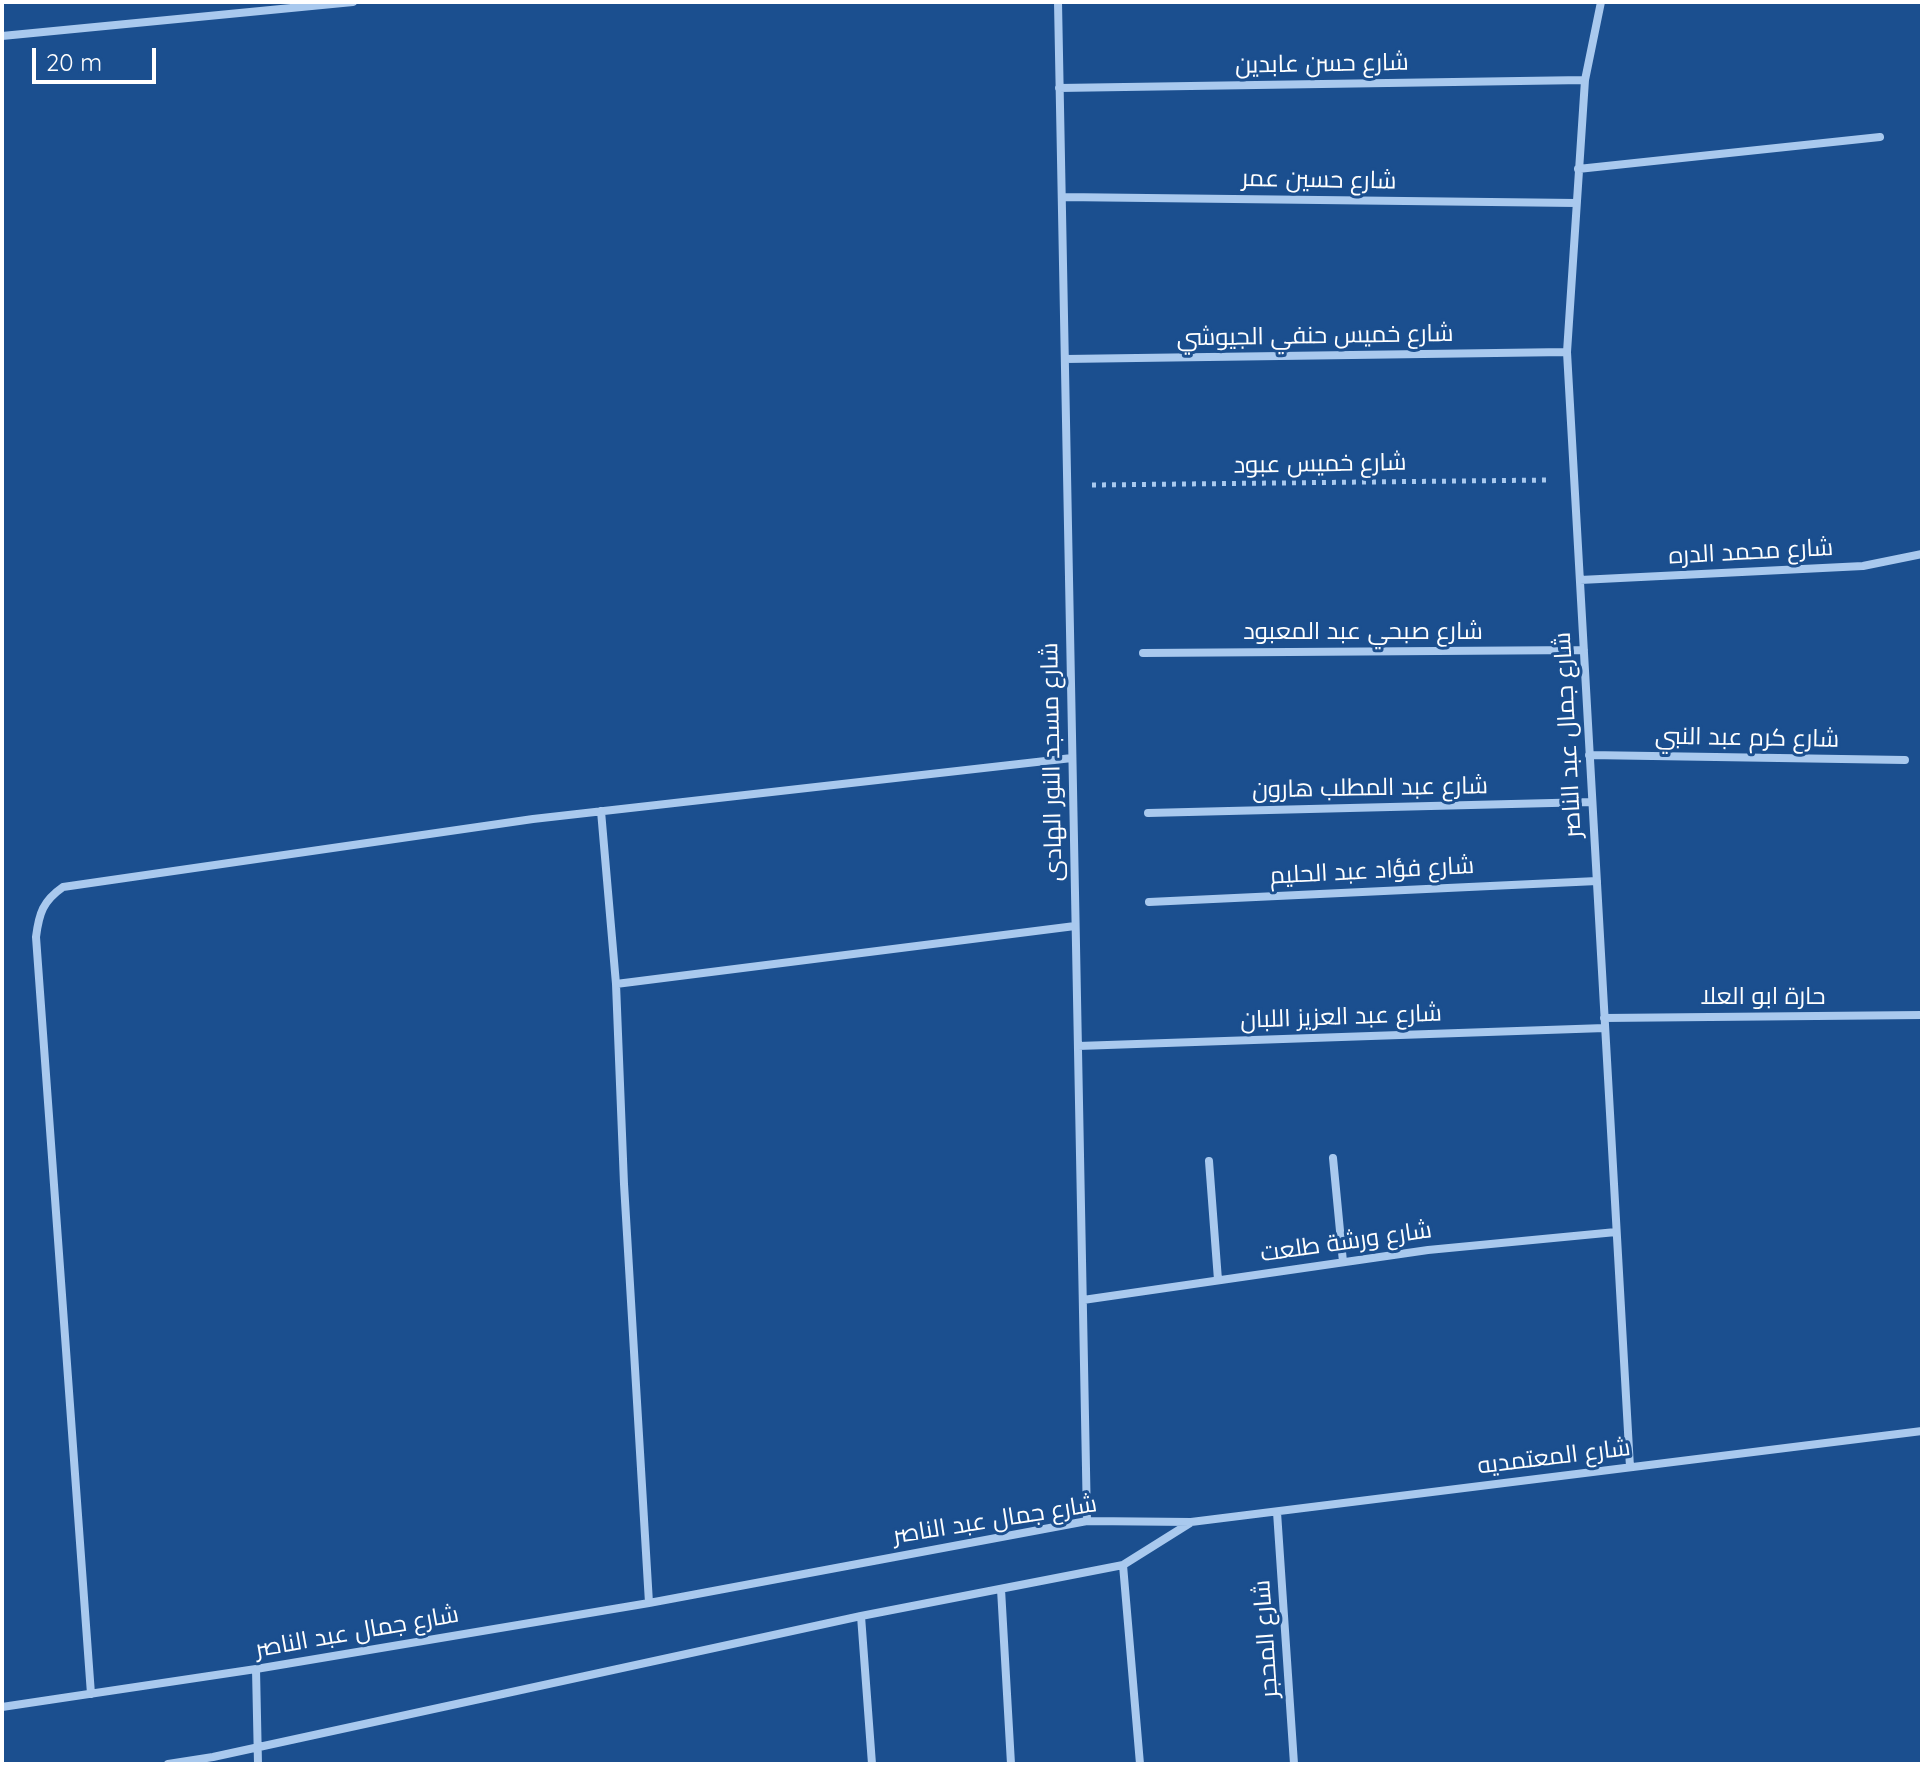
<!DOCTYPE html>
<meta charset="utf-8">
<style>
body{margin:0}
#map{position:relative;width:1924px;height:1766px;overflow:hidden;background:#1b4f8f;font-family:Quicksand,sans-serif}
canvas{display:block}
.frame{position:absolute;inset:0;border:4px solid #fff;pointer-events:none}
.scale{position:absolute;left:32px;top:48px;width:124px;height:36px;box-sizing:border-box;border:4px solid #fff;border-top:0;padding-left:10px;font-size:24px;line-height:28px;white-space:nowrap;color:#fff;-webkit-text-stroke:6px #1b4f8f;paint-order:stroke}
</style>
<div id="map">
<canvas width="1924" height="1766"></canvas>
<div class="frame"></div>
<div class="scale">20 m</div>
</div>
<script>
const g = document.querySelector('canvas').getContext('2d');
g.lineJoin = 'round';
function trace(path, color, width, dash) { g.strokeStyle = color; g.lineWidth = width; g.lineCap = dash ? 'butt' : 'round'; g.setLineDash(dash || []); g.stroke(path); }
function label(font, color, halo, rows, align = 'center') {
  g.font = font + ' Quicksand,Cairo,sans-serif'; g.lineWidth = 6; g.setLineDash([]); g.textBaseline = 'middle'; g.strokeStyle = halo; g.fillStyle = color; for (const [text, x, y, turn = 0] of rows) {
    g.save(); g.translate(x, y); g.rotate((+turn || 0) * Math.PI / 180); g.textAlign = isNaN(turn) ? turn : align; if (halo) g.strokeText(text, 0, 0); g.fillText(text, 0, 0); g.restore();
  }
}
trace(new Path2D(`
 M1092,485L1550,480`), '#a9c9ee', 5, [4, 6]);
trace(new Path2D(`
 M1058,2L1087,1521
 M1601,2L1585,80L1567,352L1630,1467
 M2,36L353,2
 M1059,88L1585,80
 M1578,169L1880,137
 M1062,197L1576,203
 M1065,359L1567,352
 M1580,580L1863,566L1922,554
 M1143,653L1584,650
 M1589,755L1905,760
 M601,811L616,984
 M1148,813L1592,802
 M1149,902L1597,881
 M1604,1018L1922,1015
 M1078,1046L1605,1028
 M1333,1158L1343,1262
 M1209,1161L1218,1280
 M1083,1300L1428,1250L1616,1232
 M1277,1512L1294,1764
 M1123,1565L1140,1764
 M1001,1589L1011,1764
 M649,1603L624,1184L616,984L1075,926
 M861,1616L872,1764
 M256,1669L258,1764
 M91,1694L36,937C39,913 43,901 63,887L533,819L1072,758
 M2,1707L256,1669L649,1603L1087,1521L1191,1522L1922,1431
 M168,1764L213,1757L861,1616L1123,1565L1190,1523`), '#a9c9ee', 8);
label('24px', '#fff', '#1b4f8f', [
 ["شارع حسن عابدين",1322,64,-1],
 ["شارع حسين عمر",1319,180,1],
 ["شارع خميس حنفي الجيوشي",1315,336,-1],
 ["شارع خميس عبود",1320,464,-1],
 ["شارع محمد الدره",1751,552,-3],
 ["شارع صبحي عبد المعبود",1363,632],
 ["شارع جمال عبد الناصر",1568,735,-93],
 ["شارع كرم عبد النبي",1747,738,1],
 ["شارع مسجد النور الهادى",1052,762,-91],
 ["شارع عبد المطلب هارون",1370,788,-1],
 ["شارع فؤاد عبد الحليم",1372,871,-3],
 ["حارة ابو العلا",1763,997],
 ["شارع عبد العزيز اللبان",1341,1017,-2],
 ["شارع ورشة طلعت",1346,1242,-8],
 ["شارع المعتمديه",1554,1457,-7],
 ["شارع جمال عبد الناصر",995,1520,-9],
 ["شارع جمال عبد الناصر",357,1632,-10],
 ["شارع المحجر",1266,1639,-94]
]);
</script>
